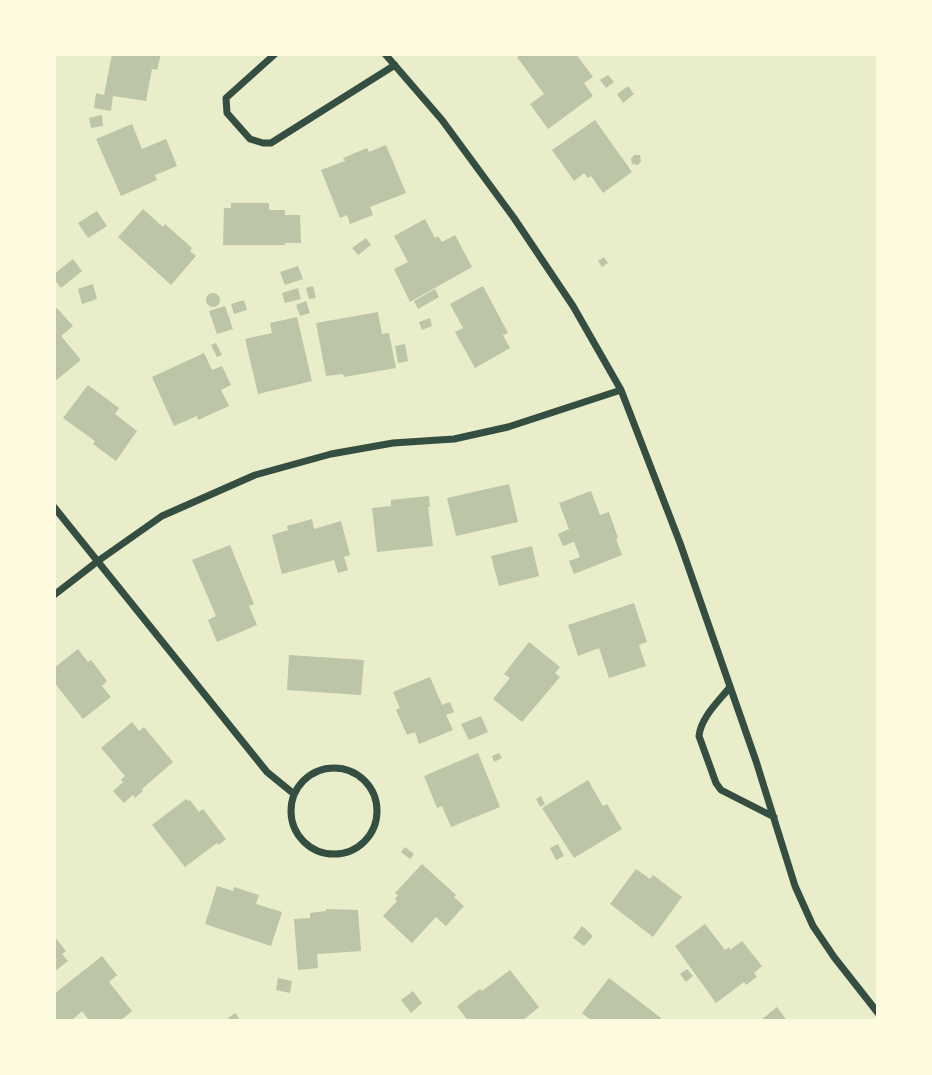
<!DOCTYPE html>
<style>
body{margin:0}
#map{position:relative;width:932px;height:1075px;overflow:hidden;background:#e9edc9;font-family:"Exo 2",sans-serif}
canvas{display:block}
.frame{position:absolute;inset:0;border:56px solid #fefae0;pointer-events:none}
</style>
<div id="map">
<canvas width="932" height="1075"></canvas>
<div class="frame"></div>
</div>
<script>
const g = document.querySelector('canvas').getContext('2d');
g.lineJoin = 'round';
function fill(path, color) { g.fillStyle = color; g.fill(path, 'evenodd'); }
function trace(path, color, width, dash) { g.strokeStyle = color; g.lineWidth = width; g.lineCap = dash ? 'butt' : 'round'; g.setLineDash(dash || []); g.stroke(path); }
fill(new Path2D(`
 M112,54H161L157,70L152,69L146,101L113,96L111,111L94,108L96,93L104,95Z
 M522,54H576L593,77L584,83L593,96L548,129L530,104L544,94L517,57Z
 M608,75L614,82L606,88L600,80Z
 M628,86L634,94L623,103L617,94Z
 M102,115L103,126L91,128L89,118Z
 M595,120L632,172L603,193L591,176L588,178L584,173L574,181L552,150Z
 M132,124L142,149L166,139L177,166L155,175L157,180L121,196L96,139Z
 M386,145L406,193L370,207L373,215L350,224L347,215L340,218L321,170L345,161L343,158L367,148L369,152Z
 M634,155H640L641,161L638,165L632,164L631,159Z
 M231,203H269V210H285V215H300L301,243H285V245H223L224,208H231Z
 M143,209L163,227L165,224L192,248L190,251L196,256L171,285L118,237Z
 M97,211L107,226L88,238L78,223Z
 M425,219L435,238L438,236L442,242L455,235L472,267L410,302L394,269L408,262L394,236Z
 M366,238L371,245L358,255L352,248Z
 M604,257L608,263L602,267L598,261Z
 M73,259L82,271L61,288L54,279V274Z
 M298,266L303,279L285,285L280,272Z
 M93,284L97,299L82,304L78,289Z
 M313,286L316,298L309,299L306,288Z
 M483,286L508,333L503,335L510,348L475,368L455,332L463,328L450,304Z
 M298,288L301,299L285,303L282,293Z
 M435,289L439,297L418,309L414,301Z
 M206 300a7 7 0 1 1 14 0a7 7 0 1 1-14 0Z
 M244,300L247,310L234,314L231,304Z
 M306,301L310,313L300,316L296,305Z
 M225,306L233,329L217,334L209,311Z
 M57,308L73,326L61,336L81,360L54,382V310Z
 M378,312L382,334L389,333L396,368L344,377L343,374L326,376L316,323Z
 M297,317L312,381L258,394L245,339L272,333L270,323Z
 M430,318L432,326L422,330L419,322Z
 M216,343L222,355L217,357L211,345Z
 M405,344L408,361L398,363L395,346Z
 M204,353L212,370L222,366L231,385L221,390L229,406L198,420L197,416L174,426L152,377Z
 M88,385L119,408L115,414L137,431L116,461L93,444L95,441L63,418Z
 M509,484L518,522L456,536L447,498Z
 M591,491L600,515L609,512L618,538L616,539L622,555L574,574L569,561L580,557L574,542L563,546L558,534L569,529L559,503Z
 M429,496L430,507H428L433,546L377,552L372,508L391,506V500Z
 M312,519L314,529L341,521L350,555L344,557L348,570L338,573L334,560L282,574L272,535L288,530L287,526Z
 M230,545L254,604L249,606L257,625L217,642L208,620L216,616L192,560Z
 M532,546L539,576L499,586L491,556Z
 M634,603L647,642L639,645L646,666L609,678L599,648L578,656L568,625Z
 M529,642L560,667L555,673L560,677L522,722L493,699L510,678L504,674Z
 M78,649L88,662L91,660L107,681L102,686L111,697L83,719L54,682V668Z
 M289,655L364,660L361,695L287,690Z
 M430,677L442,705L450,702L454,712L446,715L453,730L419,744L415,732L407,735L396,710L400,708L393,692Z
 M481,716L488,732L469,740L461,724Z
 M132,722L139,731L144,727L173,762L142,789L143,791L135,798L133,795L124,803L113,791L123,782L121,780L125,776L101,748Z
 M478,753L500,807L451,827L442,806L437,808L424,776Z
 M499,753L502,758L494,762L492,756Z
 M588,780L603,806L607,804L622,829L574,858L542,808Z
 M541,796L545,804L540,807L536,799Z
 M186,799L188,801L190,800L199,812L203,809L226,839L219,845L217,843L185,867L152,825Z
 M558,844L564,856L556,860L550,848Z
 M405,847L414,854L410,859L401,852Z
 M422,864L456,895L454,897L464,906L446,926L436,917L412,943L383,916L397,901L395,899L398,895L395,893Z
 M636,869L650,879L653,875L682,897L653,937L610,904Z
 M217,886L233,891L234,887L259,895L256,904L282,912L271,946L205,924Z
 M326,909L358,910L361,951L317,954L318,968L298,970L294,919L310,918V913L326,911Z
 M705,924L725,950L729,947L730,950L742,941L762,966L754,973L757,977L746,985L744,982L716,1003L675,946Z
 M582,926L593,936L584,946L573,938Z
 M54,936L66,951L62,954L68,961L54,972Z
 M102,956L117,975L109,982L132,1011L120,1021H85L88,1019L82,1011L71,1021H54V994Z
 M687,969L693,976L686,982L680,974Z
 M510,970L539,1007L522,1021H468L457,1006L480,989L482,991Z
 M278,978L292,981L290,993L276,990Z
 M609,978L661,1018L659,1021H592L582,1013Z
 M413,991L422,1003L411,1013L401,1000Z
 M777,1007L787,1021H760Z
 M235,1013L241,1021H225Z`), '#bcc5a7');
trace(new Path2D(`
 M275,54L226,98L227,113L250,139L263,143H271L395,65
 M385,54L442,120L514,218L573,306L621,390L680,543L756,761L795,886L813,926L834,957L878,1013
 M54,507L267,772L294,794
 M54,595L98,561L162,516L255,475L331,454L393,443L454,439L508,427L621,390
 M730,687C719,701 701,717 699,736L716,783L721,790L774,817
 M291 811a43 43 0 1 1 86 0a43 43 0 1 1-86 0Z`), '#344e41', 7);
</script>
